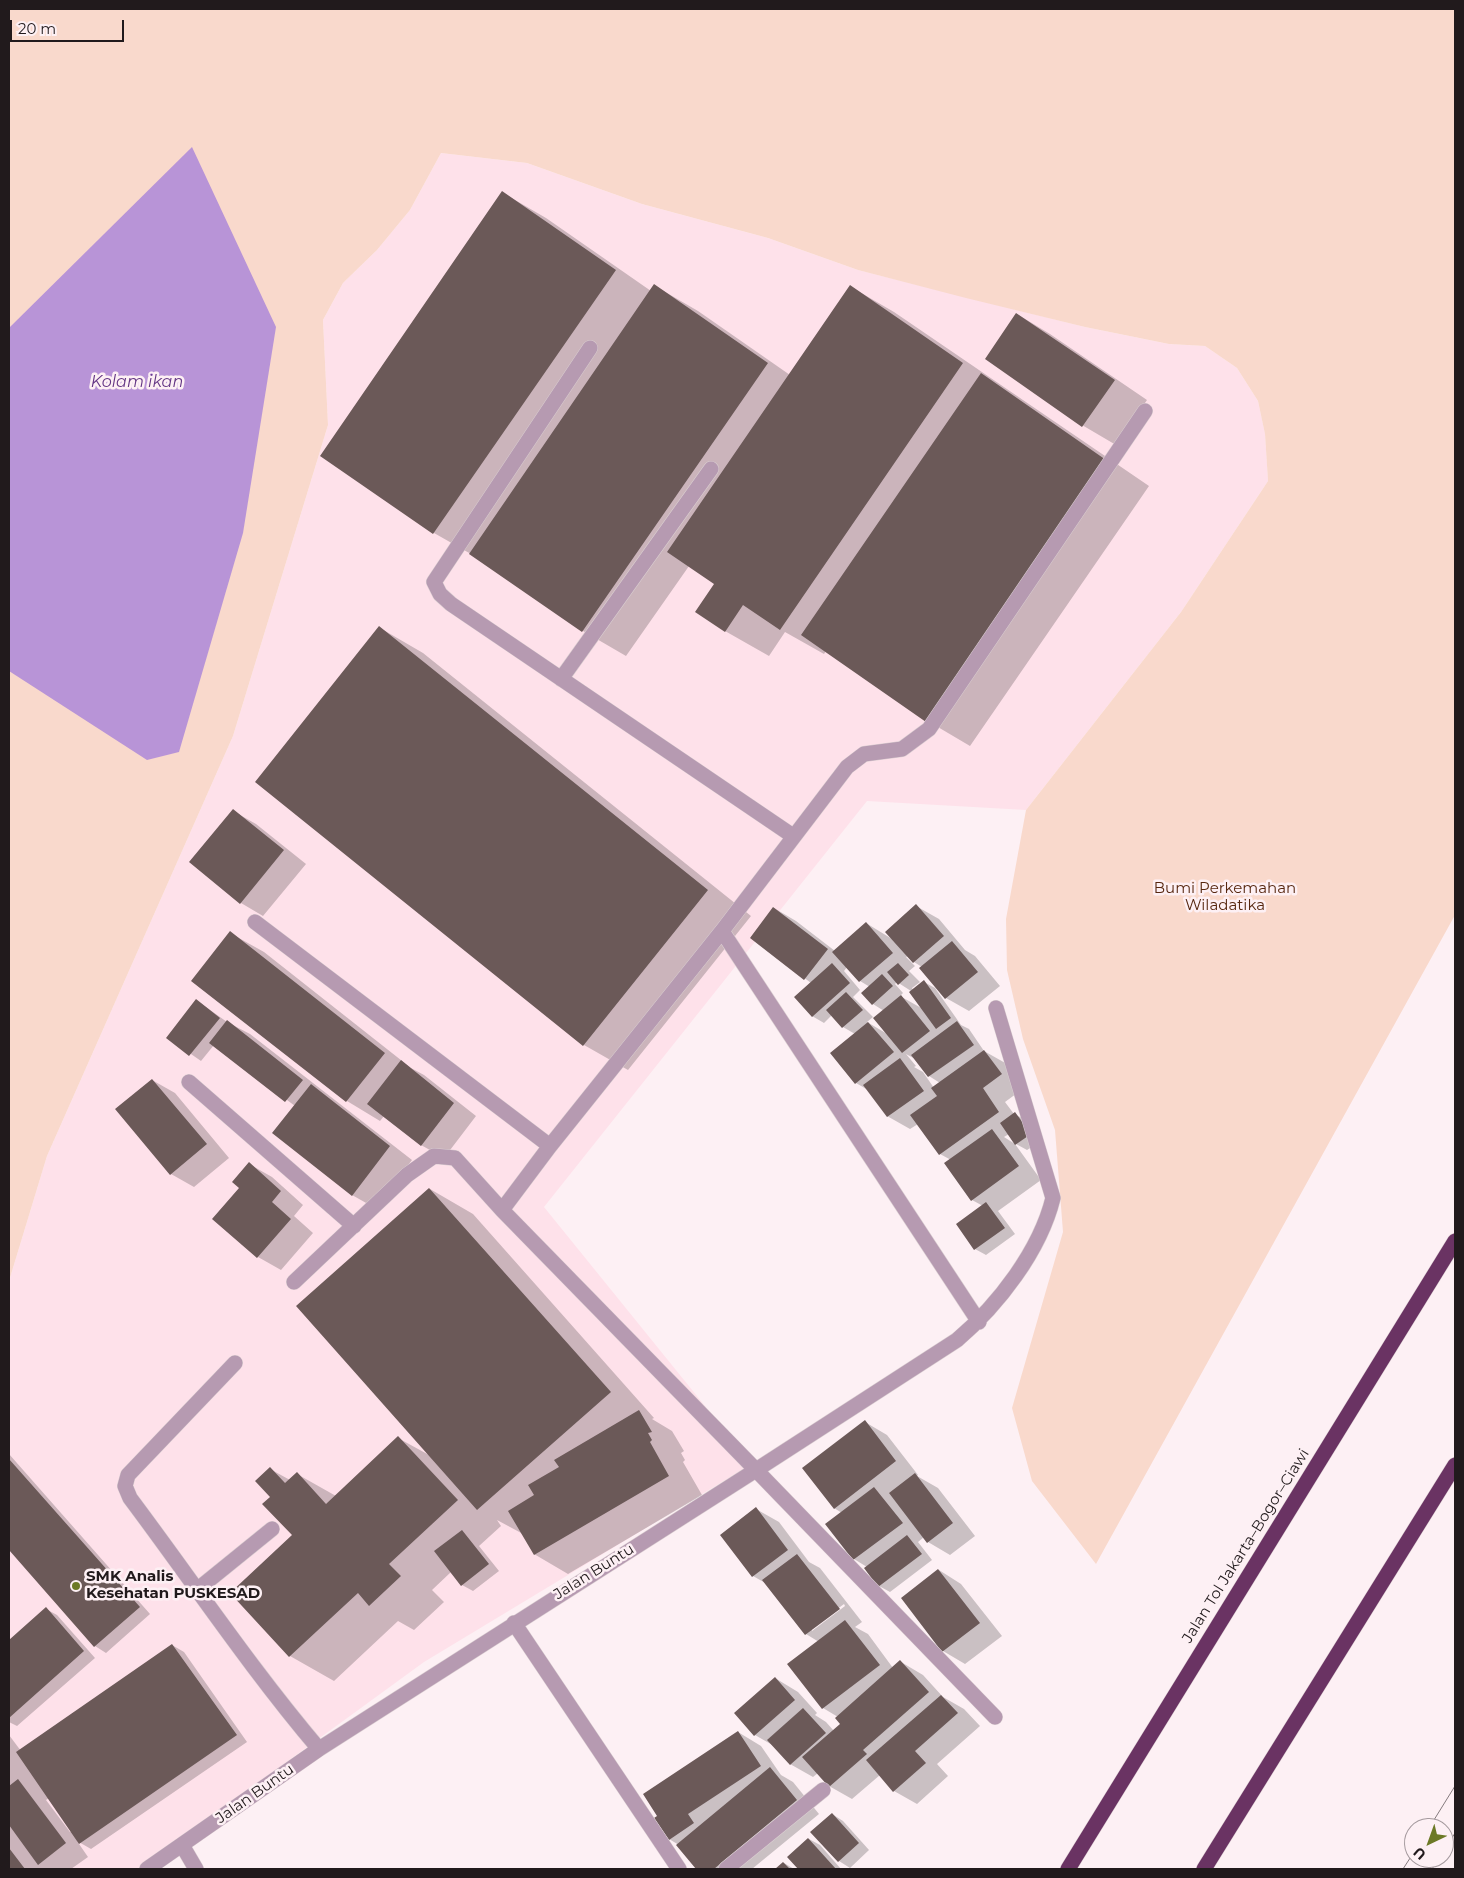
<!DOCTYPE html>
<meta charset="utf-8">
<style>
body{margin:0}
#map{position:relative;width:1464px;height:1878px;overflow:hidden;background:#fdf0f4;font-family:Montserrat,sans-serif}
canvas{display:block}
.frame{position:absolute;inset:0;border:10px solid #211a1c;pointer-events:none}
.north{position:absolute;left:1404px;top:1818px;width:50px;height:50px;box-sizing:border-box;background:#fdf0f4;border:1px solid #a59a9e;border-radius:50%;rotate:222deg;font-size:14px;font-weight:700;line-height:20px;text-align:center;color:#211a1c}
.north::after{content:'';display:block;margin:auto;width:18px;height:22px;background:#6c7926;clip-path:polygon(50% 0,100% 100%,50% 72%,0 100%)}
.scale{position:absolute;left:10px;top:20px;width:114px;height:22px;box-sizing:border-box;border:2px solid #211a1c;border-top:0;padding-left:6px;font-size:15px;line-height:18px;white-space:nowrap;color:#211a1c;-webkit-text-stroke:4px #fdf0f4;paint-order:stroke}
</style>
<div id="map">
<canvas width="1464" height="1878"></canvas>
<div class="frame"></div>
<div class="north">U</div>
<div class="scale">20 m</div>
</div>
<script>
const g = document.querySelector('canvas').getContext('2d');
g.lineJoin = 'round';
function fill(path, color) { g.fillStyle = color; g.fill(path, 'evenodd'); }
function trace(path, color, width, dash) { g.strokeStyle = color; g.lineWidth = width; g.lineCap = dash ? 'butt' : 'round'; g.setLineDash(dash || []); g.stroke(path); }
function label(font, color, halo, rows, align = 'center') {
  g.font = font + ' Montserrat,sans-serif'; g.lineWidth = 5; g.setLineDash([]); g.textBaseline = 'middle'; g.strokeStyle = halo; g.fillStyle = color; for (const [text, x, y, turn = 0] of rows) {
    g.save(); g.translate(x, y); g.rotate((+turn || 0) * Math.PI / 180); g.textAlign = isNaN(turn) ? turn : align; if (halo) g.strokeText(text, 0, 0); g.fillText(text, 0, 0); g.restore();
  }
}
fill(new Path2D(`
 M441,153L527,163L642,204L768,238L858,270L1085,327L1169,344L1205,346L1237,368L1258,401L1265,433L1268,481L1181,612L1026,810L867,801L544,1207L752,1464L424,1662L140,1869H9V1281L47,1156L233,736L328,425L323,320L343,283L377,250L410,210Z`), '#fee1ea');
fill(new Path2D(`
 M9,9H1455V915L1096,1564L1032,1481L1012,1408L1063,1232L1055,1130L1023,1039L1007,970L1006,919L1026,810L1181,612L1268,481L1265,434L1258,401L1237,368L1205,346L1169,344L1085,327L966,298L858,270L768,238L642,204L527,163L441,153L410,210L377,250L343,283L323,320L328,425L233,736L47,1156L9,1281Z`), '#f9d9cc');
fill(new Path2D(`
 M192,147L276,327L243,533L179,752L147,760L9,671V328Z`), '#b894d7');
fill(new Path2D(`
 M503,193L546,218L651,291L655,286L698,311L790,375L851,287L894,312L1149,486L970,746L926,720L826,651L824,654L785,632L769,656L725,631L716,584L689,566L626,656L583,631L478,558L434,533L322,456Z
 M1017,314L1050,334L1147,400L1116,445L1082,425Z
 M380,628L423,653L751,916L628,1070L584,1045L256,782Z
 M233,811L256,824L306,864L263,916L241,903Z
 M916,906L939,919L965,950L975,956L1000,986L969,1011L946,998L922,967L914,962L908,956L906,957L915,966L909,971L920,982L912,988L913,990L924,982L935,988L961,1025L969,1029L984,1051L1007,1064L1024,1088L1005,1102L1014,1114L1026,1120L1041,1141L1027,1150L1016,1144L1009,1134L1004,1137L1015,1144L1041,1180L998,1211L1015,1234L986,1255L975,1249L983,1206L972,1200L951,1160L940,1154L918,1124L910,1129L887,1116L868,1090L856,1083L855,1034L843,1027L832,1015L824,1023L812,1016L811,983L751,937L774,908L796,921L835,951L866,923L892,939ZM847,967L860,981L870,987L873,1004L884,1011L889,1035L867,1022L873,1017L853,997L860,990L844,971ZM897,982L911,991L923,1009L900,996L903,993L895,984ZM906,1054L917,1060L929,1076L940,1083L934,1088L923,1072L914,1067L916,1066Z
 M230,933L264,952L411,1068L424,1075L476,1116L444,1158L421,1145L384,1116L380,1121L347,1101L192,981Z
 M196,1000L227,1022L250,1034L412,1160L375,1208L352,1195L295,1106L214,1045L201,1061L168,1038Z
 M152,1080L175,1093L229,1158L194,1187L171,1174Z
 M249,1164L272,1177L303,1205L294,1216L313,1233L281,1270L258,1257L214,1219L241,1188Z
 M430,1189L473,1214L654,1418L652,1419L672,1431L684,1451L681,1453L685,1460L683,1462L702,1495L568,1574L534,1554L523,1534L497,1520L501,1526L479,1546L499,1571L473,1591L462,1585L451,1572L432,1590L444,1602L414,1630L398,1621L334,1681L290,1656L231,1593L294,1535L272,1497L270,1469L290,1480L297,1474L336,1496L398,1438L429,1455Z
 M865,1422L887,1435L918,1475L917,1476L938,1488L975,1536L950,1555L928,1542L924,1537L918,1542L932,1560L890,1592L879,1586L867,1567L854,1559L842,1513L834,1508Z
 M9,1454L150,1614L106,1653L95,1646L9,1548Z
 M756,1509L779,1522L809,1562L820,1568L862,1622L855,1627L868,1634L893,1668L901,1662L923,1675L943,1697L964,1709L980,1726L937,1764L948,1776L917,1804L894,1791L880,1775L852,1799L829,1786L818,1773L813,1777L790,1764L774,1746L755,1735L775,1678L798,1692L817,1713L815,1715L826,1722L834,1731L842,1724L838,1717L823,1708L789,1664L819,1642L806,1634L767,1584L753,1576ZM844,1604L845,1606L812,1631V1628Z
 M939,1570L961,1584L1002,1636L965,1664L943,1651Z
 M46,1609L57,1615L95,1658L17,1726L9,1722V1642Z
 M172,1645L184,1652L247,1742L91,1849L77,1841L88,1857L71,1869H9V1735L21,1751ZM49,1798L72,1831L70,1832L46,1800Z
 M738,1732L761,1746L781,1775L793,1782L819,1814L752,1869H697L679,1845L669,1839Z
 M832,1814L843,1821L869,1850L850,1868L839,1861Z
 M809,1839L820,1845L841,1869H800L789,1857Z
 M784,1863L794,1869H777Z`), '#0003');
fill(new Path2D(`
 M502,191L616,270L433,534L320,456Z
 M654,284L768,363L582,632L469,554Z
 M850,285L963,363L780,630L743,605L725,632L695,612L714,584L667,552Z
 M1016,313L1115,380L1082,427L985,359Z
 M981,373L1106,460L926,722L801,635Z
 M379,626L708,890L583,1046L255,782Z
 M233,809L284,850L240,904L189,862Z
 M916,904L944,936L913,963L885,932Z
 M773,907L828,949L804,980L750,938Z
 M866,922L893,953L859,982L832,952Z
 M230,931L385,1053L346,1102L191,981Z
 M952,941L978,972L945,999L919,968Z
 M832,963L850,983L812,1017L794,997Z
 M898,963L909,975L898,985L887,972Z
 M882,974L893,986L872,1005L861,993Z
 M924,980L951,1018L936,1029L909,992Z
 M846,992L863,1010L842,1028L826,1010Z
 M901,995L930,1031L902,1053L873,1018Z
 M196,999L220,1018L189,1056L166,1038Z
 M227,1020L303,1080L285,1102L209,1043Z
 M957,1021L974,1045L928,1077L911,1055Z
 M868,1022L894,1052L855,1084L830,1053Z
 M984,1050L1002,1074L983,1088L999,1112L939,1155L910,1115L937,1096L931,1088Z
 M900,1058L924,1091L887,1117L863,1085Z
 M401,1060L454,1103L421,1146L367,1104Z
 M152,1079L207,1144L170,1175L115,1109Z
 M311,1084L390,1146L352,1196L272,1133Z
 M1015,1112L1031,1134L1015,1145L1000,1123Z
 M992,1129L1019,1166L971,1201L944,1163Z
 M249,1162L281,1191L272,1202L291,1219L257,1258L212,1219L239,1188L232,1182Z
 M429,1188L611,1392L477,1510L296,1306Z
 M986,1202L1005,1228L974,1250L956,1224Z
 M639,1410L652,1432L648,1433L652,1440L650,1442L669,1476L534,1555L508,1511L534,1495L528,1485L559,1467L554,1460Z
 M865,1420L896,1461L834,1509L802,1468Z
 M398,1436L458,1500L389,1564L401,1576L369,1606L358,1593L289,1657L230,1593L292,1535L262,1504L270,1497L255,1481L270,1467L285,1483L297,1472L326,1504Z
 M9,1459L140,1607L94,1647L9,1550Z
 M915,1473L953,1523L927,1543L889,1493Z
 M874,1487L903,1523L853,1560L825,1524Z
 M756,1507L788,1550L752,1577L720,1535Z
 M462,1530L489,1564L461,1586L434,1551Z
 M907,1535L922,1554L878,1587L864,1568Z
 M797,1554L840,1609L805,1635L762,1580Z
 M938,1569L980,1623L942,1652L901,1598Z
 M46,1607L84,1651L9,1718V1640Z
 M845,1620L880,1665L822,1709L787,1664Z
 M172,1644L237,1735L79,1844L16,1752Z
 M900,1660L929,1692L863,1750L867,1754L829,1787L802,1757L840,1724L835,1718Z
 M775,1677L795,1700L754,1736L734,1713Z
 M941,1695L958,1713L915,1751L926,1763L893,1792L866,1760Z
 M803,1708L826,1733L790,1765L767,1740Z
 M738,1731L761,1766L688,1814L694,1823L669,1840L654,1818L657,1816L643,1794Z
 M770,1767L797,1800L714,1869H696L676,1845Z
 M18,1779L66,1843L38,1865L9,1825V1786Z
 M832,1813L859,1843L838,1862L810,1832Z
 M808,1838L836,1869H798L787,1857Z
 M9,1848L25,1869H9Z
 M783,1862L790,1869H775Z`), '#6b5958');
const minor = new Path2D(`
 M590,348L434,582L440,594L451,604L793,836
 M561,679L711,469
 M255,922L550,1146
 M722,931L979,1322
 M189,1082L354,1226
 M502,1210L550,1146L722,931L847,767L864,754L902,749L929,729L1145,411
 M294,1282L407,1175L434,1156L455,1158L502,1210L756,1470L957,1340C998,1305 1040,1251 1053,1198L996,1008
 M235,1363L128,1475L125,1486L130,1498C193,1582 251,1669 319,1749
 M198,1589L272,1529
 M514,1623L679,1869
 M182,1845L196,1869
 M147,1869L319,1749L756,1470L995,1717
 M726,1869L823,1790`);
const highway = new Path2D(`
 M1068,1869L1455,1241
 M1204,1869L1455,1465`);
trace(minor, '#daced1', 16);
trace(highway, '#daced1', 16);
trace(minor, '#b69ab1', 15);
trace(highway, '#6a3363', 15);
trace(new Path2D(`
 M1429,1828L1455,1786
 M1444,1851L1455,1833
 M1403,1869L1414,1852
 M1432,1869L1439,1858`), '#847a7d', 1);
for (const [x, y, r, color] of [
 [76,1586,5,"#6c7926"]
]) { const dot = new Path2D(); dot.arc(x, y, r, 0, 2 * Math.PI); g.fillStyle = color; g.fill(dot); trace(dot, '#fdf0f4', 2); }
label('15px', '#57270f', '#fdf0f4', [
 ["Bumi Perkemahan",1225,889],
 ["Wiladatika",1225,906]
]);
label('15px', '#211a1c', '#fdf0f4', [
 ["Jalan Tol Jakarta–Bogor–Ciawi",1246,1546,-58],
 ["Jalan Buntu",594,1572,-32],
 ["Jalan Buntu",255,1794,-35]
]);
label('bold 15px', '#211a1c', '#fdf0f4', [
 ["SMK Analis",86,1577],
 ["Kesehatan PUSKESAD",86,1594]
], 'left');
label('italic 16px', '#633584', '#fdf0f4', [
 ["Kolam ikan",137,382]
]);
</script>
